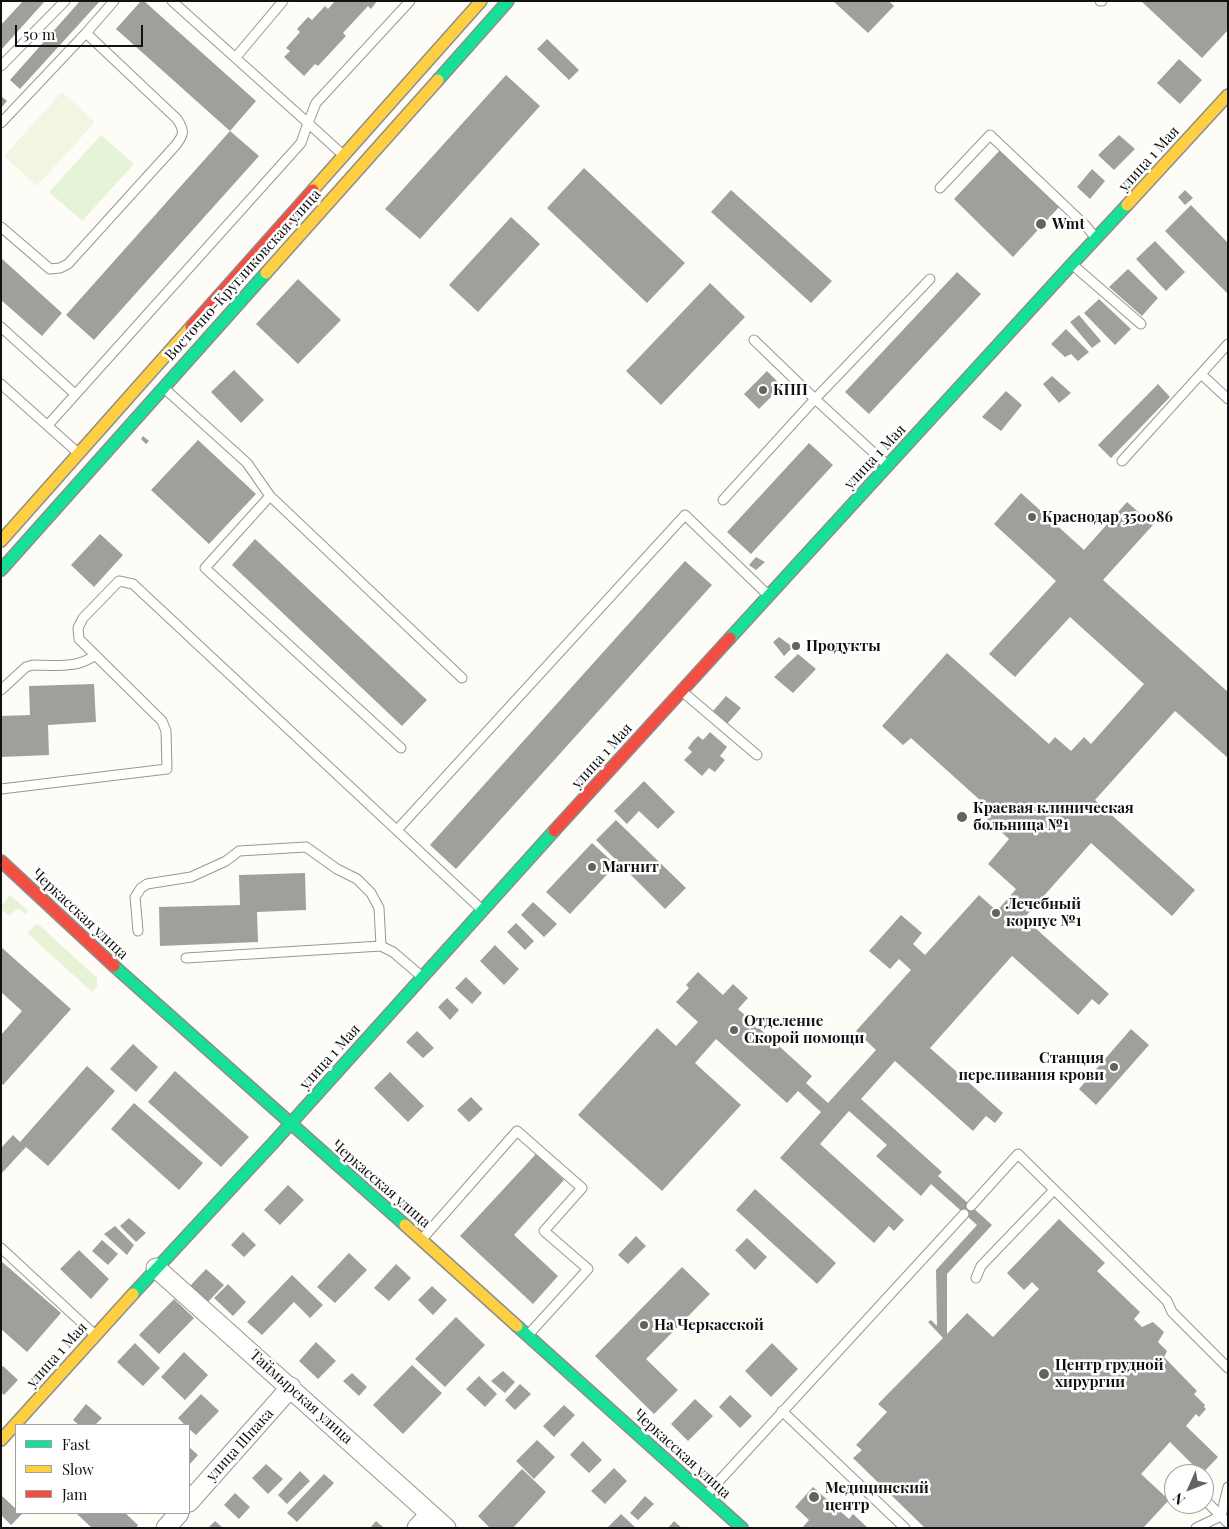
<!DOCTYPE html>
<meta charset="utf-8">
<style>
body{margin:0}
#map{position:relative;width:1229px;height:1529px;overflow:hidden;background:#fdfcf7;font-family:"Playfair Display",serif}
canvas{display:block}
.frame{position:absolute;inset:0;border:2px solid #111;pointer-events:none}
.legend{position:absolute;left:15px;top:1424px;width:175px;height:90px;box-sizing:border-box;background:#fff;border:1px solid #a0a0a0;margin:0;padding:6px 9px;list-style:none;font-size:15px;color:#111}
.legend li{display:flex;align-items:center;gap:10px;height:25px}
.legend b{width:25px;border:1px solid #a0a0a0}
.north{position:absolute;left:1164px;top:1464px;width:50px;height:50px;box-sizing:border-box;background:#fff;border:1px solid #a0a0a0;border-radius:50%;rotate:226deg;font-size:14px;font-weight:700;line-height:20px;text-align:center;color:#111}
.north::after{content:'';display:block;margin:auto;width:18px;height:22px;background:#646362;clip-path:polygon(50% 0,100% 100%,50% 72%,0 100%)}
.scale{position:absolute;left:15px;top:25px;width:128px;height:22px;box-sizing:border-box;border:2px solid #111;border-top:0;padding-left:6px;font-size:15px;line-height:18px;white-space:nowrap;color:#111;-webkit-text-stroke:4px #fff;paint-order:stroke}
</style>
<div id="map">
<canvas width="1229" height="1529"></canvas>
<div class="frame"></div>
<ul class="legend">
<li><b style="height:6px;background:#16e098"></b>Fast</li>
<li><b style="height:6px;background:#ffcf43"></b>Slow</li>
<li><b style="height:6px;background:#f24e42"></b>Jam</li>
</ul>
<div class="north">N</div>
<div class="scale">50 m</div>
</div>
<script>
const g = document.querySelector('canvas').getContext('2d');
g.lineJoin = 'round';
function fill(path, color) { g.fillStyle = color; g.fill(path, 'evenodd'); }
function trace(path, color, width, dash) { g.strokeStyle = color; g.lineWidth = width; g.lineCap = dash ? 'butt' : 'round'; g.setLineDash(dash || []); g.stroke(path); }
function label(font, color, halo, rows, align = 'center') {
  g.font = font + ' "Playfair Display",serif'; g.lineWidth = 5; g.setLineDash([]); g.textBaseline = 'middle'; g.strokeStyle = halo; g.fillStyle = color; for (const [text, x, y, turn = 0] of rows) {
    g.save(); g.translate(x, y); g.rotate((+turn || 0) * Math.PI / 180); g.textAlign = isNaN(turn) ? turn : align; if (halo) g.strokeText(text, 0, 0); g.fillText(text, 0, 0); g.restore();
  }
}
fill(new Path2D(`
 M101,135L134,164L82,221L49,192Z
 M10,895L28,911L25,914L18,908L9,916L1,909V906Z
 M37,923L97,978V986L92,992L27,933Z`), '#e7f3d7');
fill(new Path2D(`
 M62,92L95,122L37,186L4,156Z`), '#f0f6e1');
fill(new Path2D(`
 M23,1H45L1,50V25Z
 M80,1H100L20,89L10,80Z
 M141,1H144L256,101L230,131L116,29Z
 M335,1H377L371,9L368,6L343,33L346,36L318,66L315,64L304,76L284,57L290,51L286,48L300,32L297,29L308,17L312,20L325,6L328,9Z
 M833,1H889L894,6L868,33Z
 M1141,1H1228V30L1202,58Z
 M547,39L579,70L569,80L537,49Z
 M1179,59L1202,80L1180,104L1157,83Z
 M506,75L540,106L420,239L385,209Z
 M1,96L7,101L1,108Z
 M230,131L259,156L94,340L66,315Z
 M1119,135L1135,149L1114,170L1098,155Z
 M1001,149L1060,206L1013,257L954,199Z
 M584,168L685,263L647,303L547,208Z
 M1092,169L1105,181L1090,199L1077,187Z
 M731,190L832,281L811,303L711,212Z
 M1185,190L1193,198L1185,205L1178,197Z
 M1191,205L1228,243V294L1165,231Z
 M511,217L540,244L478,312L449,285Z
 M1155,241L1185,272L1166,291L1136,259Z
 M1,258L62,313L42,336L1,300Z
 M1128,269L1158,298L1142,316L1109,287Z
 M957,272L981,294L869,414L845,392Z
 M298,279L341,320L298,364L256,324Z
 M710,283L745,317L661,405L626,371Z
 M1099,299L1131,329L1115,345L1084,313Z
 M1079,315L1101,341L1092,348L1070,322Z
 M1066,329L1089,352L1078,361L1071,354L1065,357L1051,344Z
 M234,370L264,400L241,423L211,392Z
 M767,371L782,386L759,409L744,394Z
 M1052,376L1071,393L1059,403L1043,384Z
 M1158,384L1170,397L1111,458L1098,445Z
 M1006,391L1022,405L1001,431L982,417Z
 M143,436L149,441L146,444L141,439Z
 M198,440L256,494L209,544L151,490Z
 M809,443L833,465L751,554L727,532Z
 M1021,493L1084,550L1127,502L1153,525L1103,580L1228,692V758L1175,711L1095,800L1195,890L1172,916L1091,843L1024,918L1109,994L1099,1005L1092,999L1078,1015L1012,956L930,1048L1003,1113L995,1123L986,1116L973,1131L895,1061L861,1099L942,1172L938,1176L992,1225L947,1274V1334L967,1313L993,1337L1039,1289L1032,1282L1024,1290L1007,1273L1059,1219L1105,1263L1097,1271L1140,1312L1134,1319L1142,1327L1153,1322L1164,1332L1158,1342L1167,1351L1164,1357L1197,1391L1194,1394L1205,1405L1204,1407L1206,1409L1199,1417L1196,1414L1186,1426L1218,1457L1202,1474L1170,1442L1141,1474L1169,1500L1143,1528H925L853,1458L862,1450L856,1445L887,1412L878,1404L943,1338L928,1322L931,1320L937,1326L936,1270L977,1225L931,1184L921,1196L876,1156L887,1145L849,1111L820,1144L904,1220L894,1231L889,1226L874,1243L780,1158L821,1112L798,1091L787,1103L716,1039L695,1063L741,1105L662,1191L578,1115L657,1028L676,1046L698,1022L676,1002L689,988L686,985L698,972L723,995L733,984L748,998L738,1009L812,1076L806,1083L828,1103L876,1050L856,1031L911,970L899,959L890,969L869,951L901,915L922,933L913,944L925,955L979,895L997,911L1016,889L988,864L1009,839L985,817L991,810L911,738L903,745L882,726L947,653L1049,744L1055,737L1071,751L1084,737L1091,744L1144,684L1070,617L1015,677L989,654L1056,581L994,524Z
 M100,534L123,555L94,587L71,565Z
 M255,539L427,700L402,726L232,565Z
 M756,557L765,562L756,570L749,565Z
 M685,561L712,585L456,869L430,845Z
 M779,637L793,647L784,656L773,642Z
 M798,654L816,669L793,693L774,677Z
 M94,684L96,722L48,725L49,755L1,757V716L30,715L29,686Z
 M726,696L741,708L727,724L713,711Z
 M710,732L727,747L720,756L725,760L715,772L709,768L702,776L684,760L692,752L688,748L693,741L698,736L703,740Z
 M644,781L675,812L658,829L639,811L627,824L614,811Z
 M616,820L686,888L665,909L596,840Z
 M592,843L616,865L570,914L546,892Z
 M305,873L306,910L257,912L258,942L160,946L159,907L240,905L239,875Z
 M533,902L557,924L544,937L521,915Z
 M516,923L534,941L525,950L507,932Z
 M495,945L519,969L504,985L480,961Z
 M1,947L71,1009L3,1085L1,1083V1035L22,1011L1,992Z
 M466,977L482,993L472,1004L455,988Z
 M447,998L459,1010L450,1020L438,1007Z
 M1131,1029L1149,1045L1096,1105L1079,1089Z
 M417,1031L434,1048L423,1058L406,1042Z
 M133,1044L158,1067L136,1092L110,1069Z
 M87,1066L115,1091L48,1166L26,1147L1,1174V1148L13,1135L20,1142Z
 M175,1071L249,1137L221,1167L148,1102Z
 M390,1072L424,1106L408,1122L374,1088Z
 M471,1097L483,1109L469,1122L457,1110Z
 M134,1103L203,1163L179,1190L111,1129Z
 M536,1154L564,1180L514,1235L558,1276L533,1304L460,1236Z
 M288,1185L304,1200L280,1225L264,1210Z
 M755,1189L836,1263L817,1284L736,1210Z
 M129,1218L146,1233L136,1242L120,1226Z
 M115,1226L134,1245L127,1255L104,1234Z
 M243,1232L256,1245L244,1257L231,1245Z
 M636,1236L646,1246L628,1264L618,1255Z
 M747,1238L767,1257L755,1270L735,1250Z
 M102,1240L118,1254L108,1265L92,1251Z
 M79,1250L109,1279L91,1299L60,1269Z
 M349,1253L367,1270L335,1303L317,1287Z
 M1,1261L61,1313L27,1352L1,1329Z
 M396,1264L411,1278L389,1301L374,1288Z
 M682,1267L710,1294L646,1359L678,1390L654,1414L595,1356Z
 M206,1269L224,1285L207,1303L189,1287Z
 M292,1275L323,1305L310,1318L294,1302L262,1335L247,1322Z
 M228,1284L246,1302L233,1316L214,1298Z
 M432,1286L447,1300L433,1315L418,1300Z
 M174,1299L194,1318L159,1354L139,1335Z
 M456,1317L485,1345L445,1387L415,1359Z
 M316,1342L336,1361L318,1379L299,1361Z
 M135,1343L160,1368L143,1386L117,1362Z
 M772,1343L798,1369L771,1397L745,1371Z
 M184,1352L208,1375L185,1400L161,1377Z
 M412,1365L442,1393L403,1434L373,1405Z
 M3,1366L18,1380L4,1395L1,1392V1368Z
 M503,1371L515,1382L505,1393L491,1381Z
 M352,1373L367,1387L359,1396L343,1381Z
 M479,1376L497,1394L485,1407L466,1389Z
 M520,1384L531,1394L515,1410L505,1400Z
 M201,1394L219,1411L196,1435L189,1429V1425H185L178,1418Z
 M730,1395L752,1416L740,1428L719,1407Z
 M695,1399L713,1416L688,1441L671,1424Z
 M86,1404L102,1418L95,1425H79L73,1420Z
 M564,1405L575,1415L554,1437L543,1426Z
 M537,1440L555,1457L534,1479L516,1461Z
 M583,1441L602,1460L589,1473L570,1455Z
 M189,1447L198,1455L189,1465Z
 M266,1464L283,1479L268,1494L252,1478Z
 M614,1468L627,1481L605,1504L591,1491Z
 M522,1469L546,1492L513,1528H490L478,1516Z
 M300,1471L310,1481L287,1504L278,1495Z
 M324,1474L334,1483L297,1522L287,1513Z
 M813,1487L849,1519L853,1514L868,1528H802L809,1520L795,1507Z
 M235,1493L250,1507L239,1519L224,1505Z
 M1,1495L16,1509V1513L22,1514L11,1525L1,1515Z
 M645,1496L654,1504L638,1520L630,1513Z
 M76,1513H125L138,1525L136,1528H92Z
 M621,1514L636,1528H607Z
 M215,1521L223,1528H208Z
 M376,1521L384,1528H370Z
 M674,1521L682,1528H668Z`), '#a19f9c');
const lane = new Path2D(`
 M1100,1H1102
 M86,33L114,1
 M236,57L283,1
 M1,66L65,1
 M1,123L86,33L177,119C185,131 184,135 175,146L68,264L60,268L50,269L1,227
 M342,154L308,123L316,103L410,1
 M940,188L990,135L1086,226L1095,237
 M1074,266L1141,324
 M1,327L75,394
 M754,340L815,399L930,279
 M1201,374L1228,399
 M1,384L77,452
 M165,389L247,463L270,496L205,568L401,748
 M48,425L301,143L308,123L172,1
 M1122,461L1228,344
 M270,496L462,678
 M723,500L815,399L886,464
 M1,690L26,667L33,665C54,665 78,669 95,655
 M684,693L757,755
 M1,789L167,769L166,731L162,721L79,639L78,628L83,618L119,581L133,584L480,908
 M397,830L685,515L768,595
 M138,931L135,897L141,888L147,884L191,877L226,861L239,851L306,847L337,869L357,879L371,893L379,908L381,946
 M186,958L381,946L393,952L420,975
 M971,1206L1018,1154L1167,1301L1172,1312L1228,1368
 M423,1238L517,1131L582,1188L544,1231L588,1269L529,1334
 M1,1248L93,1333
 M976,1278L981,1266L1054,1190
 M782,1411L905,1528
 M1228,1487L1221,1516L1228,1523
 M708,1493L964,1214
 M1196,1528L1221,1516L1204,1499`);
const street = new Path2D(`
 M156,1268L446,1528
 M189,1502L291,1387
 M166,1528L179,1513
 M417,1528L430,1514`);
const fast = new Path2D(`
 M438,80L508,1
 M1,570L266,273
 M730,638L1072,264L1127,205
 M114,966L405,1225
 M133,1294L274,1142L554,831
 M517,1326L742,1528`);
const slow = new Path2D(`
 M313,190L481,1
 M1127,205L1228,95
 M266,273L438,80
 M1,541L191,327
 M405,1225L517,1326
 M1,1440L133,1294`);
const jam = new Path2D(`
 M191,327L313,190
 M554,831L730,638
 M1,861L114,966`);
trace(lane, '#979795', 11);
trace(street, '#979795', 21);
trace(fast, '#8e8d8b', 14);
trace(slow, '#8e8d8b', 14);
trace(jam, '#8e8d8b', 14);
trace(lane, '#fffffe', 9);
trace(street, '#fffffe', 19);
trace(fast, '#16e098', 11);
trace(slow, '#ffcf43', 11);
trace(jam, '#f24e42', 11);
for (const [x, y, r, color] of [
 [1041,224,6,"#646362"],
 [763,390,5,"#646362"],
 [1032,517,5,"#646362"],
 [796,646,5,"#646362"],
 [962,817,6,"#646362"],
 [592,867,5,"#646362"],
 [996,913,5,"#646362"],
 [734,1030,5,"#646362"],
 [1114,1067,5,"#646362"],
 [644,1325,5,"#646362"],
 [1044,1374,6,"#646362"],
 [814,1497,6,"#646362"]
]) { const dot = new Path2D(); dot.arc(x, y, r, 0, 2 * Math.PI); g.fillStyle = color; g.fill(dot); trace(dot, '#fff', 2); }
label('15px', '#111', '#fff', [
 ["улица 1 Мая",1149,159,-48],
 ["Восточно-Кругликовская улица",243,275,-48],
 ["улица 1 Мая",875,457,-47],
 ["улица 1 Мая",602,756,-48],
 ["Черкасская улица",80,914,43],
 ["улица 1 Мая",330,1057,-48],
 ["Черкасская улица",381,1184,41],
 ["улица 1 Мая",57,1355,-48],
 ["Таймырская улица",301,1397,42],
 ["улица Шпака",240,1445,-48],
 ["Черкасская улица",682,1454,42]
]);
label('bold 15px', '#111', '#fff', [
 ["Wmt",1052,224],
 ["КПП",773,390],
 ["Краснодар 350086",1042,517],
 ["Продукты",806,646],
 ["Краевая клиническая",973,808],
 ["больница №1",973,825],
 ["Магнит",602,867],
 ["Лечебный",1006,904],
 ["корпус №1",1006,921],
 ["Отделение",744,1021],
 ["Скорой помощи",744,1038],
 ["Станция",1104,1058,"right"],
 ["переливания крови",1104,1075,"right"],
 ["На Черкасской",654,1325],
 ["Центр грудной",1055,1365],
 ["хирургии",1055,1382],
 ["Медицинский",825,1488],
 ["центр",825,1505]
], 'left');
</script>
